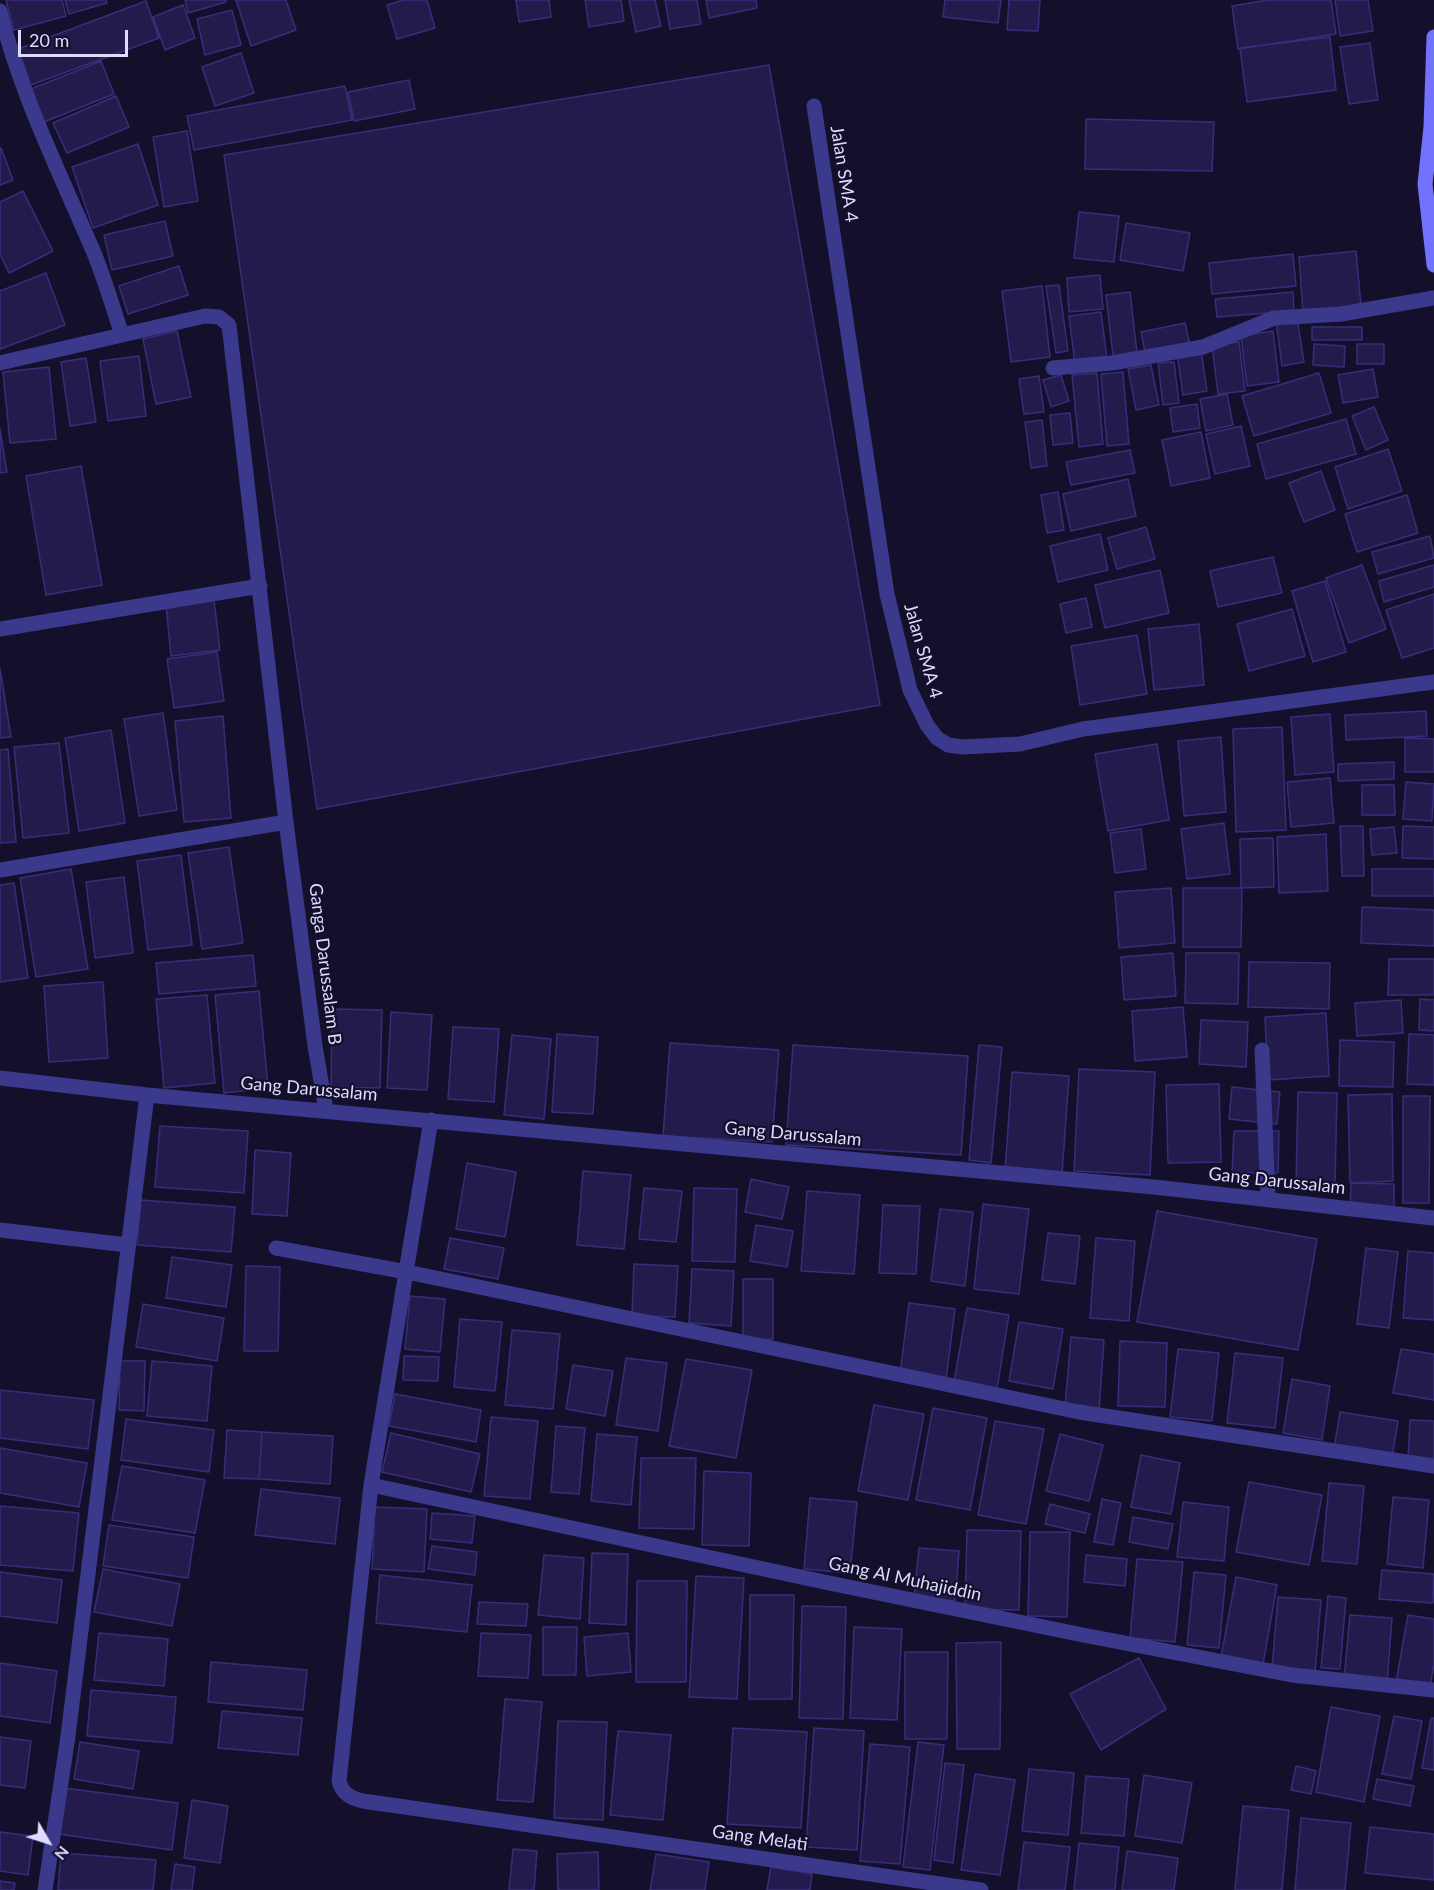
<!DOCTYPE html>
<style>
body{margin:0}
#map{position:relative;width:1434px;height:1890px;overflow:hidden;background:#14102c;font-family:Lato,sans-serif}
canvas{display:block}
.north{position:absolute;left:18px;top:1812px;width:60px;height:60px;-webkit-text-stroke:4px #14102c;paint-order:stroke;rotate:129deg;font-size:16px;font-weight:700;line-height:24px;text-align:center;color:#dedbff}
.north::after{content:'';display:block;margin:auto;width:21px;height:27px;background:#dedbff;clip-path:polygon(50% 0,100% 100%,50% 72%,0 100%)}
.scale{position:absolute;left:18px;top:30px;width:110px;height:27px;box-sizing:border-box;border:3px solid #dedbff;border-top:0;padding-left:8px;font-size:18px;line-height:21px;white-space:nowrap;color:#dedbff;-webkit-text-stroke:4px #14102c;paint-order:stroke}
</style>
<div id="map">
<canvas width="1434" height="1890"></canvas>
<div class="north">N</div>
<div class="scale">20 m</div>
</div>
<script>
const g = document.querySelector('canvas').getContext('2d');
g.lineJoin = 'round';
function fill(path, color) { g.fillStyle = color; g.fill(path, 'evenodd'); }
function trace(path, color, width, dash) { g.strokeStyle = color; g.lineWidth = width; g.lineCap = dash ? 'butt' : 'round'; g.setLineDash(dash || []); g.stroke(path); }
function label(font, color, halo, rows, align = 'center') {
  g.font = font + ' Lato,sans-serif'; g.lineWidth = 4.5; g.setLineDash([]); g.textBaseline = 'middle'; g.strokeStyle = halo; g.fillStyle = color; for (const [text, x, y, turn = 0] of rows) {
    g.save(); g.translate(x, y); g.rotate((+turn || 0) * Math.PI / 180); g.textAlign = isNaN(turn) ? turn : align; if (halo) g.strokeText(text, 0, 0); g.fillText(text, 0, 0); g.restore();
  }
}
const building = new Path2D(`
 M6,0H62L66,16L14,30Z
 M65,0H106L107,3L69,14Z
 M185,0H226V2L188,13Z
 M236,0H286L296,30L251,46Z
 M403,0H427L435,28L397,39L387,5Z
 M516,0H549L551,17L519,22Z
 M585,0H621L624,21L589,27Z
 M629,0H655L661,26L636,32Z
 M665,0H697L701,24L670,29Z
 M706,0H756L757,8L709,18Z
 M945,0H1001L998,23L943,17Z
 M1009,0H1040L1038,31L1007,30Z
 M1268,0H1331L1336,34L1238,49L1232,6Z
 M1335,0H1368L1373,31L1340,36Z
 M146,1L159,38L31,85L18,49Z
 M183,5L195,38L165,50L153,17Z
 M232,10L241,45L205,55L197,19Z
 M1330,37L1336,90L1247,102L1240,48Z
 M1370,43L1378,100L1349,104L1340,47Z
 M241,53L254,93L215,106L202,67Z
 M101,61L114,94L44,122L31,89Z
 M769,65L880,705L317,809L224,155Z
 M409,80L415,109L354,121L348,92Z
 M345,86L352,120L194,150L187,116Z
 M116,96L129,127L67,153L53,123Z
 M1086,119L1214,122L1212,171L1085,169Z
 M187,131L198,201L164,207L153,137Z
 M138,144L158,205L93,228L72,167Z
 M1,148L13,180L0,185V149Z
 M23,191L53,251L9,273L0,254V202Z
 M1079,212L1119,216L1114,262L1074,258Z
 M165,221L173,256L112,270L104,235Z
 M1126,223L1190,233L1183,271L1120,260Z
 M1356,251L1361,306L1303,312L1299,257Z
 M1293,254L1296,286L1212,294L1209,263Z
 M179,266L188,295L128,314L119,286Z
 M46,273L65,325L0,349V291Z
 M1100,275L1103,309L1069,312L1067,278Z
 M1059,285L1068,351L1056,353L1046,286Z
 M1042,286L1050,357L1011,362L1002,291Z
 M1130,292L1137,353L1113,356L1106,295Z
 M1293,292L1294,311L1217,317L1215,299Z
 M1101,312L1107,359L1075,364L1069,316Z
 M1297,318L1304,362L1282,366L1276,321Z
 M1185,323L1190,346L1146,356L1141,332Z
 M1312,327H1362V340H1312Z
 M177,331L191,397L156,404L143,339Z
 M1273,331L1279,382L1247,386L1241,336Z
 M1239,342L1245,391L1218,394L1212,345Z
 M1314,344L1345,346L1344,367L1313,365Z
 M1357,344H1384V364H1357Z
 M1201,349L1207,391L1183,395L1177,353Z
 M139,356L146,416L108,421L100,361Z
 M86,358L96,422L70,426L61,362Z
 M1174,362L1179,403L1163,405L1158,363Z
 M1151,365L1159,405L1136,410L1128,369Z
 M49,367L56,439L10,443L3,372Z
 M1373,369L1378,397L1343,403L1338,375Z
 M1123,372L1129,444L1107,446L1101,374Z
 M1097,373L1103,444L1079,447L1072,375Z
 M1319,373L1331,413L1254,436L1242,396Z
 M1061,375L1069,401L1051,407L1043,380Z
 M1039,376L1044,412L1024,414L1019,379Z
 M1227,394L1233,425L1206,431L1200,399Z
 M1197,404L1200,428L1173,432L1170,408Z
 M1374,407L1388,440L1366,450L1352,416Z
 M1070,413L1073,443L1053,445L1050,415Z
 M1346,419L1356,454L1266,479L1257,444Z
 M1042,420L1047,466L1031,468L1025,422Z
 M1241,426L1250,466L1215,474L1206,434Z
 M0,429L7,472L0,473Z
 M1201,432L1210,478L1171,486L1162,440Z
 M1388,449L1402,491L1348,509L1335,467Z
 M1130,450L1135,473L1071,485L1066,462Z
 M81,466L102,585L46,595L26,476Z
 M1321,471L1335,510L1304,522L1289,483Z
 M1128,479L1136,516L1071,531L1063,494Z
 M1058,492L1064,530L1047,533L1041,495Z
 M1407,495L1418,533L1357,552L1345,514Z
 M1146,527L1155,559L1117,569L1108,538Z
 M1100,534L1108,570L1058,582L1050,546Z
 M1430,536L1434,558L1378,574L1372,552Z
 M1273,557L1282,593L1218,607L1210,571Z
 M1362,565L1386,629L1349,643L1326,578Z
 M1434,565V587L1384,602L1379,581Z
 M1160,570L1169,613L1105,628L1095,585Z
 M1325,581L1346,652L1313,662L1292,591Z
 M1434,594V648L1402,658L1386,610Z
 M1086,598L1092,627L1066,633L1060,604Z
 M214,600L220,650L171,656L166,605Z
 M1292,609L1305,656L1249,671L1237,624Z
 M1199,624L1204,685L1154,690L1148,629Z
 M1137,635L1147,694L1080,705L1071,646Z
 M217,652L224,701L174,708L167,659Z
 M0,668L11,737L0,738Z
 M1426,711L1427,736L1346,740L1345,715Z
 M163,713L177,810L139,816L124,719Z
 M1330,714L1334,772L1295,775L1291,717Z
 M223,716L231,818L184,822L175,721Z
 M1282,727L1286,830L1236,832L1233,729Z
 M111,730L125,823L79,831L65,738Z
 M1221,737L1226,812L1184,816L1178,741Z
 M1405,738L1434,739V772H1405Z
 M59,743L69,833L23,838L14,747Z
 M1157,744L1169,820L1108,831L1095,754Z
 M8,749L16,842L0,843V750Z
 M1394,762V779L1338,781V764Z
 M1330,778L1334,823L1291,827L1287,782Z
 M1406,782L1434,784L1432,821L1403,819Z
 M1362,785H1394L1395,815H1362Z
 M1224,823L1230,874L1187,879L1181,829Z
 M1340,826H1363L1364,876H1342Z
 M1403,826L1434,827V859L1402,858Z
 M1394,827L1397,853L1372,855L1370,829Z
 M1141,829L1146,869L1115,873L1110,833Z
 M1326,834L1328,891L1279,893L1277,837Z
 M1273,838L1274,887L1241,888L1240,839Z
 M229,847L243,943L202,949L188,853Z
 M181,855L192,945L148,950L137,861Z
 M71,869L88,969L36,977L20,878Z
 M1372,869H1434V896H1372Z
 M124,877L133,953L95,958L86,882Z
 M14,883L28,978L0,982V885Z
 M1171,888L1175,943L1119,948L1115,892Z
 M1183,888H1242L1241,947H1183Z
 M1362,907L1434,910V946L1361,943Z
 M1173,953L1176,996L1124,1000L1121,957Z
 M1186,953H1239L1238,1004L1185,1003Z
 M253,955L256,986L159,994L156,963Z
 M1389,959H1434V995H1388Z
 M1249,962L1330,963L1329,1009L1248,1007Z
 M103,982L108,1058L49,1062L44,986Z
 M259,991L268,1088L224,1093L215,995Z
 M207,995L215,1083L164,1088L156,999Z
 M1420,999L1434,1000V1031L1419,1030Z
 M1401,1000L1403,1033L1357,1036L1355,1003Z
 M1183,1007L1187,1057L1135,1061L1132,1011Z
 M332,1009L382,1010L380,1088L331,1087Z
 M391,1012L432,1015L427,1090L387,1088Z
 M1326,1013L1329,1076L1268,1080L1265,1017Z
 M1201,1020L1248,1022L1246,1067L1199,1064Z
 M453,1027L499,1029L494,1102L448,1099Z
 M557,1034L598,1037L593,1114L552,1112Z
 M1409,1034L1434,1035V1085L1407,1084Z
 M512,1035L551,1039L544,1119L504,1115Z
 M1340,1040L1394,1042L1393,1087L1339,1086Z
 M670,1043L779,1050L772,1142L663,1136Z
 M793,1045L968,1056L961,1155L786,1145Z
 M979,1045L1002,1047L991,1163L969,1160Z
 M1079,1069L1155,1072L1150,1175L1074,1171Z
 M1012,1072L1069,1076L1062,1175L1005,1171Z
 M1219,1084L1221,1162L1168,1163L1166,1085Z
 M1232,1087L1280,1092L1277,1124L1229,1119Z
 M1298,1092L1337,1093L1335,1184H1296Z
 M1392,1094L1393,1181L1350,1183L1348,1095Z
 M1403,1096H1430L1429,1203H1403Z
 M160,1126L248,1131L244,1193L155,1187Z
 M1234,1131H1279L1278,1173H1232Z
 M255,1150L291,1153L287,1216L252,1214Z
 M467,1163L516,1172L505,1237L456,1229Z
 M583,1171L631,1175L624,1249L577,1245Z
 M751,1179L789,1187L782,1219L745,1212Z
 M1351,1183L1394,1184V1208H1350Z
 M644,1188L682,1191L676,1242L639,1239Z
 M694,1188L737,1189L735,1262L692,1261Z
 M807,1191L860,1195L854,1274L801,1271Z
 M141,1200L235,1207L231,1252L137,1245Z
 M983,1204L1029,1209L1019,1294L974,1289Z
 M883,1205L920,1206L916,1274L879,1273Z
 M940,1209L973,1212L965,1286L931,1281Z
 M1157,1211L1317,1239L1298,1350L1137,1322Z
 M756,1225L793,1231L787,1267L750,1261Z
 M1048,1233L1080,1236L1075,1284L1042,1280Z
 M450,1238L504,1248L498,1279L444,1269Z
 M1096,1238L1135,1241L1129,1321L1090,1318Z
 M1366,1248L1398,1252L1389,1328L1357,1324Z
 M1408,1251L1434,1253V1320L1403,1318Z
 M172,1257L232,1265L226,1307L166,1298Z
 M634,1264L678,1266L675,1317L632,1316Z
 M246,1266L280,1267L278,1351H244Z
 M692,1269L734,1271L731,1326L689,1323Z
 M743,1279H773V1339L743,1340Z
 M410,1296L445,1299L440,1352L405,1349Z
 M909,1303L955,1309L946,1380L900,1373Z
 M143,1304L224,1318L217,1361L136,1347Z
 M967,1308L1009,1315L997,1389L954,1382Z
 M460,1319L502,1322L495,1391L454,1387Z
 M1019,1322L1063,1329L1053,1389L1009,1381Z
 M512,1330L560,1334L553,1409L505,1405Z
 M1071,1337L1104,1340L1099,1410L1065,1407Z
 M1120,1341L1167,1343L1165,1407L1118,1406Z
 M1178,1349L1219,1353L1212,1421L1170,1417Z
 M1401,1349L1434,1354V1400L1393,1393Z
 M1235,1353L1283,1358L1275,1428L1227,1423Z
 M404,1356L439,1357L438,1381L403,1380Z
 M626,1358L667,1363L658,1431L616,1425Z
 M686,1359L752,1370L736,1458L669,1446Z
 M120,1361H145L144,1411L119,1410Z
 M152,1361L212,1366L207,1421L147,1416Z
 M573,1365L613,1371L605,1416L566,1409Z
 M1292,1379L1330,1386L1322,1440L1283,1433Z
 M0,1390L94,1400L88,1449L0,1438Z
 M395,1394L481,1410L476,1442L389,1426Z
 M874,1405L924,1414L908,1500L858,1491Z
 M933,1408L987,1418L970,1510L916,1500Z
 M1340,1412L1398,1421L1392,1458L1334,1449Z
 M491,1417L538,1421L530,1499L484,1496Z
 M126,1419L214,1430L209,1472L121,1460Z
 M1410,1420L1434,1421V1460L1408,1459Z
 M995,1421L1044,1429L1026,1524L978,1515Z
 M556,1426L585,1428L579,1494L551,1492Z
 M227,1430L262,1432L259,1479L224,1478Z
 M262,1432L333,1436L330,1484L259,1479Z
 M391,1433L480,1454L471,1492L382,1472Z
 M597,1434L637,1437L631,1505L591,1501Z
 M1060,1434L1103,1445L1089,1501L1046,1491Z
 M0,1448L87,1463L79,1507L0,1493Z
 M1141,1455L1180,1463L1171,1514L1131,1507Z
 M641,1458H696L694,1529L639,1528Z
 M122,1466L205,1480L195,1533L112,1520Z
 M704,1471L751,1473L749,1546L702,1545Z
 M1249,1482L1322,1495L1309,1565L1236,1552Z
 M1329,1483L1364,1486L1357,1564L1322,1561Z
 M261,1489L340,1498L335,1544L255,1535Z
 M1393,1497L1429,1500L1423,1568L1387,1564Z
 M810,1498L857,1502L850,1573L804,1569Z
 M1102,1499L1121,1503L1113,1545L1094,1542Z
 M1183,1502L1229,1507L1224,1561L1177,1557Z
 M1050,1504L1090,1514L1085,1533L1045,1524Z
 M0,1506L79,1513L73,1571L0,1565Z
 M375,1507L427,1509L424,1572L372,1569Z
 M432,1513L475,1516L472,1543L430,1539Z
 M1133,1517L1173,1524L1168,1549L1129,1542Z
 M109,1525L194,1537L188,1578L103,1566Z
 M967,1530L1021,1531L1019,1610L965,1609Z
 M1030,1532H1070L1067,1617L1028,1616Z
 M432,1546L477,1552L475,1575L428,1569Z
 M919,1548L959,1551L955,1601L914,1598Z
 M592,1553L628,1554L626,1625L589,1623Z
 M544,1555L584,1558L580,1619L538,1615Z
 M1086,1555L1127,1559L1125,1586L1084,1582Z
 M1137,1559L1183,1562L1175,1642L1130,1638Z
 M103,1569L180,1584L172,1626L94,1612Z
 M1382,1570L1434,1574L1433,1603L1379,1599Z
 M0,1572L62,1580L57,1623L0,1616Z
 M1194,1572L1226,1575L1219,1648L1187,1645Z
 M380,1575L472,1585L467,1632L376,1623Z
 M696,1576L744,1578L737,1699L689,1697Z
 M1236,1577L1277,1585L1263,1664L1221,1657Z
 M637,1581H687L686,1682H636Z
 M750,1595H794L792,1699H749Z
 M1328,1596L1346,1598L1340,1669L1321,1668Z
 M1278,1597L1321,1600L1315,1672L1272,1668Z
 M479,1602L528,1604L526,1626L477,1624Z
 M802,1606L846,1607L843,1719L799,1718Z
 M1350,1615L1392,1618L1387,1683L1344,1680Z
 M1408,1615L1434,1619V1664L1430,1687L1396,1682Z
 M543,1627H577L576,1675H543Z
 M854,1627L902,1629L897,1720L850,1718Z
 M99,1633L168,1639L164,1686L94,1680Z
 M481,1633L531,1635L528,1678L478,1676Z
 M628,1633L631,1672L587,1676L584,1637Z
 M1001,1642L1000,1749H957L956,1643Z
 M905,1652H948L947,1739H905Z
 M1139,1658L1166,1709L1101,1750L1070,1694Z
 M211,1662L307,1670L303,1710L208,1702Z
 M0,1663L57,1671L50,1723L0,1716Z
 M91,1690L176,1697L172,1743L87,1736Z
 M505,1699L542,1702L533,1802L497,1800Z
 M1331,1707L1380,1716L1364,1802L1316,1792Z
 M222,1711L302,1718L298,1755L218,1748Z
 M1394,1716L1422,1721L1411,1779L1382,1774Z
 M1431,1718H1434V1770L1422,1768Z
 M558,1721L607,1722L603,1820L554,1818Z
 M733,1728L807,1732L801,1828L727,1824Z
 M814,1728L864,1731L857,1850L806,1847Z
 M618,1731L671,1735L663,1820L610,1815Z
 M0,1737L31,1741L25,1788L0,1785Z
 M80,1742L139,1751L133,1789L74,1779Z
 M918,1742L944,1745L930,1870L903,1867Z
 M870,1744L910,1747L900,1864L860,1861Z
 M945,1763L964,1765L953,1863L934,1860Z
 M1296,1766L1316,1771L1311,1794L1291,1790Z
 M1029,1769L1074,1773L1068,1835L1022,1831Z
 M975,1774L1015,1780L1000,1875L961,1870Z
 M1144,1775L1192,1783L1182,1843L1135,1836Z
 M1086,1776L1129,1779L1124,1836L1081,1833Z
 M1377,1779L1414,1786L1410,1806L1373,1799Z
 M65,1788L178,1803L172,1850L58,1834Z
 M192,1800L228,1806L220,1863L184,1858Z
 M1243,1806L1289,1810L1282,1890H1235Z
 M1301,1818L1351,1823L1345,1890H1295Z
 M1370,1827L1434,1834V1880L1365,1873Z
 M0,1832L33,1836L28,1875L0,1871Z
 M1024,1842L1070,1847L1065,1890H1018Z
 M1079,1843L1119,1847L1115,1890H1074Z
 M513,1849L537,1851L534,1890H509Z
 M1127,1851L1178,1858L1174,1890H1122Z
 M598,1852L599,1890H558L557,1854Z
 M61,1853L156,1860L153,1890H58Z
 M656,1854L709,1862L705,1890H650Z
 M175,1864L195,1867L192,1890H171Z
 M771,1867L812,1874L810,1890H767Z
 M0,1881L15,1883L14,1890H0Z`);
fill(building, '#241b4d');
trace(building, '#392d7a', 1.5);
trace(new Path2D(`
 M0,11C21,96 60,173 94,253C105,280 113,308 122,335
 M814,106L887,594L910,690L927,725L937,738L948,745L963,747L1020,744L1083,729L1434,682
 M0,363L205,316L219,317L229,325L286,822L0,870
 M1053,368L1112,363L1203,347L1274,318L1341,314L1434,298
 M0,629L260,586
 M286,822L315,1046L326,1110
 M1262,1050L1268,1200
 M0,1078L147,1095L68,1736L45,1890
 M147,1095L1154,1187L1434,1218
 M431,1120L371,1485L339,1781C342,1793 350,1798 363,1801L981,1890
 M0,1230L127,1245
 M276,1248L407,1272L1079,1412L1434,1466
 M371,1485L829,1583L1083,1635L1292,1675L1434,1690`), '#3a398c', 15);
trace(new Path2D(`
 M1434,37L1431,127L1425,184L1434,265`), '#7272ff', 15);
label('18px', '#dedbff', '#14102c', [
 ["Jalan SMA 4",844,174,81],
 ["Jalan SMA 4",923,651,74],
 ["Ganga Darussalam B",325,964,83],
 ["Gang Darussalam",309,1089,5],
 ["Gang Darussalam",793,1134,5],
 ["Gang Darussalam",1277,1181,6],
 ["Gang Al Muhajiddin",905,1579,12],
 ["Gang Melati",760,1838,8]
]);
</script>
